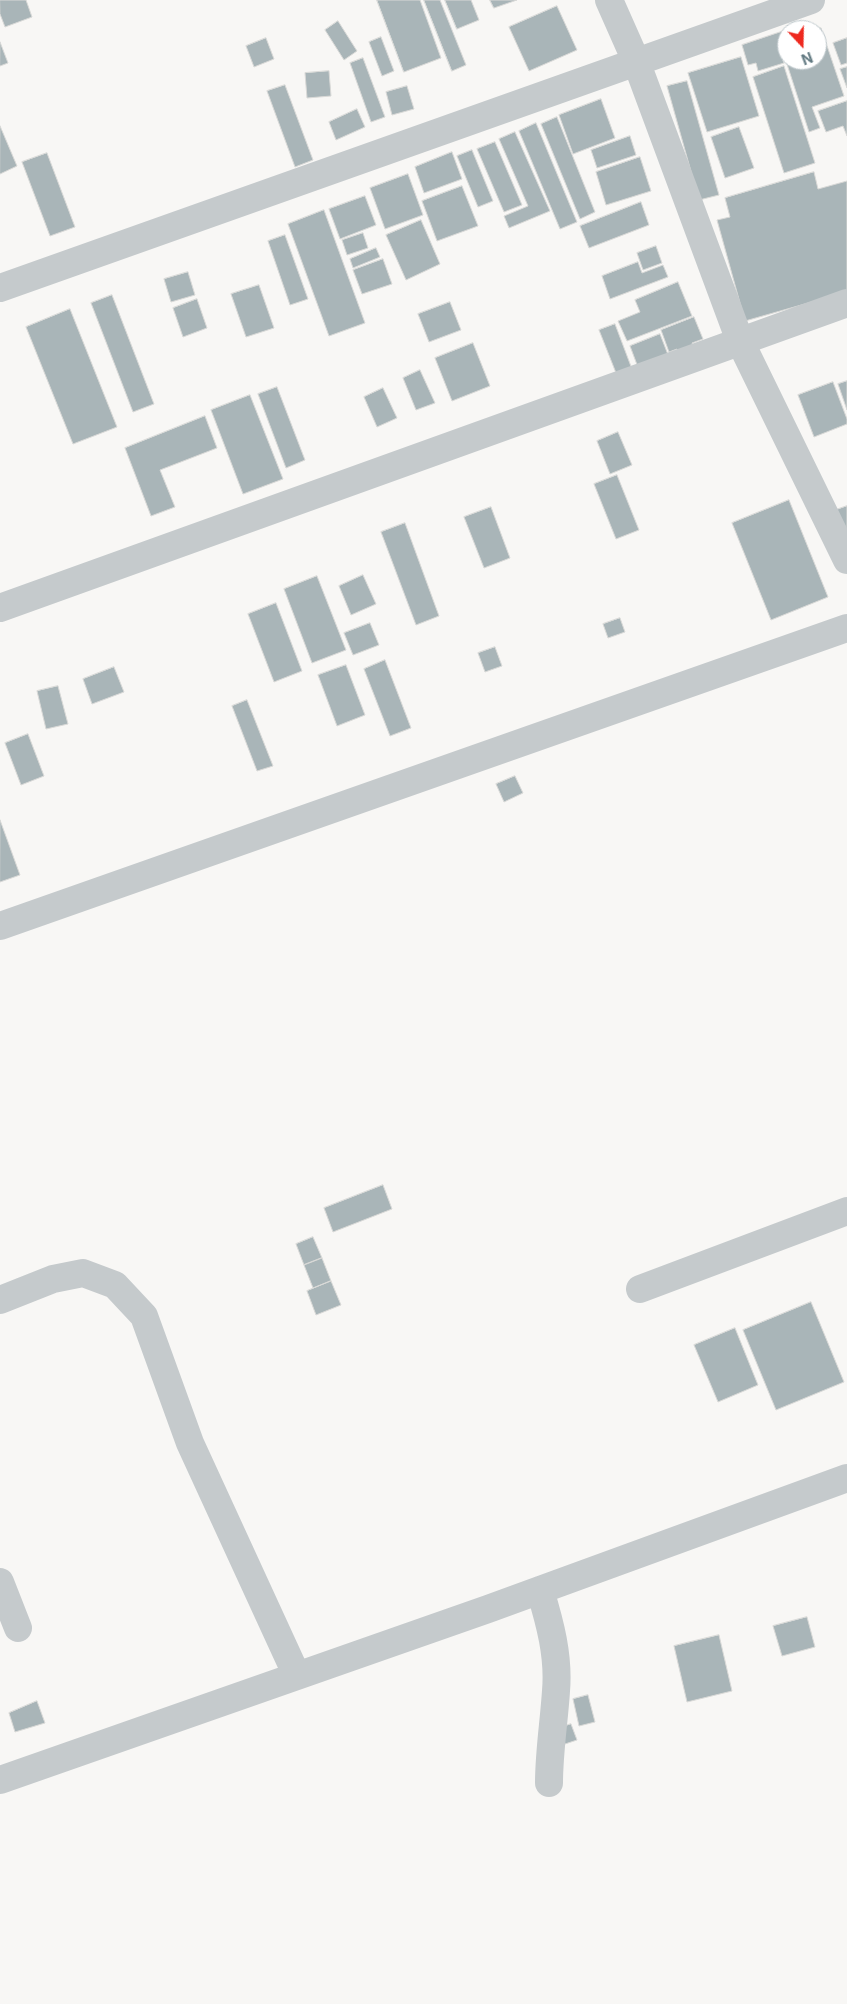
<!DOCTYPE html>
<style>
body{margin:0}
#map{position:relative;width:847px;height:2004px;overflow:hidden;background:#f8f7f5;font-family:Inter,sans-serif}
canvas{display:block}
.north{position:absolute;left:777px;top:20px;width:50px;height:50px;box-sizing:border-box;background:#fff;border:1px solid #c0c9cd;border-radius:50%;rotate:159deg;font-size:14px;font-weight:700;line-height:20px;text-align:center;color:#617981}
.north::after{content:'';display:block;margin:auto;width:18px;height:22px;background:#ee291f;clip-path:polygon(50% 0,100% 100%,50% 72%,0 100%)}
</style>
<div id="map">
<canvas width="847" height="2004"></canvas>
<div class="north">N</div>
</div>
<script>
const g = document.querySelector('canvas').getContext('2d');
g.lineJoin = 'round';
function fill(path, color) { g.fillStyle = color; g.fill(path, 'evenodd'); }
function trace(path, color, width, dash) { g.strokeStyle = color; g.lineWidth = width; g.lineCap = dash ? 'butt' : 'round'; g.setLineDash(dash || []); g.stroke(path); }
const building = new Path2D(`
 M0,0H26L32,17L5,27L0,14Z
 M377,0H420L441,58L404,72Z
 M424,0H440L466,65L452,71Z
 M445,0H471L479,20L457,29Z
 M490,0H517L494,8Z
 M557,6L577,50L529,71L509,27Z
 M338,21L357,51L344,60L325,30Z
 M821,28L844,96L812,107L820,128L809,132L785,58L817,60V30H814Z
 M789,29L787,30V53L781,55L784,63L758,71L756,63L748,65L742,45Z
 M381,37L394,71L382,76L369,42Z
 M266,38L274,59L254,67L246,46Z
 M847,38V63L841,65L833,43Z
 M0,42L8,63L0,66Z
 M741,57L759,116L707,132L688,73Z
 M363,58L385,117L371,122L350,63Z
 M784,66L815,163L784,173L753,77Z
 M847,67V88L840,69Z
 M329,71L331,96L307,98L305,73Z
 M687,81L719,195L699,200L667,86Z
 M285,85L313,160L295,167L267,91Z
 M407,86L414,109L392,115L386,92Z
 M601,99L615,138L573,154L559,115Z
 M847,101V136L843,126L826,132L818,111Z
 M357,109L365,127L336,140L329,122Z
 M557,117L595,212L580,219L541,124Z
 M536,123L577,222L560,229L519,131Z
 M0,126L17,166L0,174Z
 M739,127L754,168L725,178L711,137Z
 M515,132L550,211L509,228L504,216L528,206L499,139Z
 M630,136L636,155L597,168L591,150Z
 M495,142L522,205L504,212L477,149Z
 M472,150L493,201L478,207L457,156Z
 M452,152L462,179L424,193L415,167Z
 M47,153L75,227L50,236L22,162Z
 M640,157L651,191L606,205L596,172Z
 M814,172L818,189L847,181V292L745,321L717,220L730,217L725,198Z
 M408,174L423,215L385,229L370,188Z
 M462,186L478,226L437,241L422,201Z
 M365,196L376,225L340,239L329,209Z
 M641,202L649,225L589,248L580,226Z
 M324,210L365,323L329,336L288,224Z
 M421,220L440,264L406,280L386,235Z
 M363,233L368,248L347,255L342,240Z
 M285,235L308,299L290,305L268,241Z
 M656,246L662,263L643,270L637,253Z
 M376,248L380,257L353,268L350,259Z
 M383,259L392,284L362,294L353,270Z
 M638,262L642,273L663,265L668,277L610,299L602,276Z
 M188,272L195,295L171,302L164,279Z
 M678,282L692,316L627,341L618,321L640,312L635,300Z
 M259,285L274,328L246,337L231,294Z
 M112,295L154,404L133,412L91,303Z
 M197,299L207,328L183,337L173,308Z
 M450,302L461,330L429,342L418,314Z
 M70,309L117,427L73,444L26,327Z
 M694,317L703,339L692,343L696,356L682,361L677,349L669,352L661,330Z
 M615,324L635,377L620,383L599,330Z
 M660,334L672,365L639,370L630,346Z
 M473,343L490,386L452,401L435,358Z
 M420,370L435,403L416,410L403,378Z
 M847,381V410L838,384Z
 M833,382L847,419V424L814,437L798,395Z
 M277,387L305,460L286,468L258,394Z
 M383,388L397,418L377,427L364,397Z
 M250,395L283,479L243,494L211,410Z
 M205,416L217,448L160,470L175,507L151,516L125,448Z
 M618,432L632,465L610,474L597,441Z
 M617,475L639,530L616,539L594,484Z
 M789,500L828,597L771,620L732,523Z
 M847,506V533L833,511Z
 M491,507L510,558L484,568L464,517Z
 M405,523L439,616L416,625L381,532Z
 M363,575L376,604L351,615L339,586Z
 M317,576L346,650L312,663L284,589Z
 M276,603L302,671L274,682L248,614Z
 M620,618L625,632L608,638L603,624Z
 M370,623L379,645L353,655L344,633Z
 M495,647L502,666L485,672L478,653Z
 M385,660L411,728L390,736L364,669Z
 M346,665L365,715L337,726L318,675Z
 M114,667L124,692L92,704L83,679Z
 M58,686L68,724L46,729L37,691Z
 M247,700L273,766L257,771L232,706Z
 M28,734L44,776L21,785L5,743Z
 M515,776L523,793L504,802L496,784Z
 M0,820L20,875L0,882Z
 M383,1185L392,1209L333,1232L324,1208Z
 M313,1237L322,1258L304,1265L296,1244Z
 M322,1258L331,1281L313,1288L304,1265Z
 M331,1281L341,1305L316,1315L307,1291Z
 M811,1302L844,1382L776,1410L743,1330Z
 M735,1328L758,1385L718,1402L694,1345Z
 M807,1617L815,1647L782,1656L773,1626Z
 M719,1635L732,1691L687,1702L674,1646Z
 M588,1695L595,1722L579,1726L573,1699Z
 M37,1701L45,1723L15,1732L9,1713Z
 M571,1724L577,1740L565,1744L559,1728Z`);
fill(building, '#a9b5b8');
trace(building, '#d9d9d7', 1);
trace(new Path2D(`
 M609,0L636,61L740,341L847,560
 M0,288L811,0
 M0,608L847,303
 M0,926L847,628
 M640,1289L847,1211
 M0,1300L53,1279L83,1273L115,1285L144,1316L190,1443L297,1676
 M0,1582L18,1628
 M540,1590C550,1623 559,1656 556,1691C554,1722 549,1752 549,1783
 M0,1780L488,1609L847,1478`), '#c5cacc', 28);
</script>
